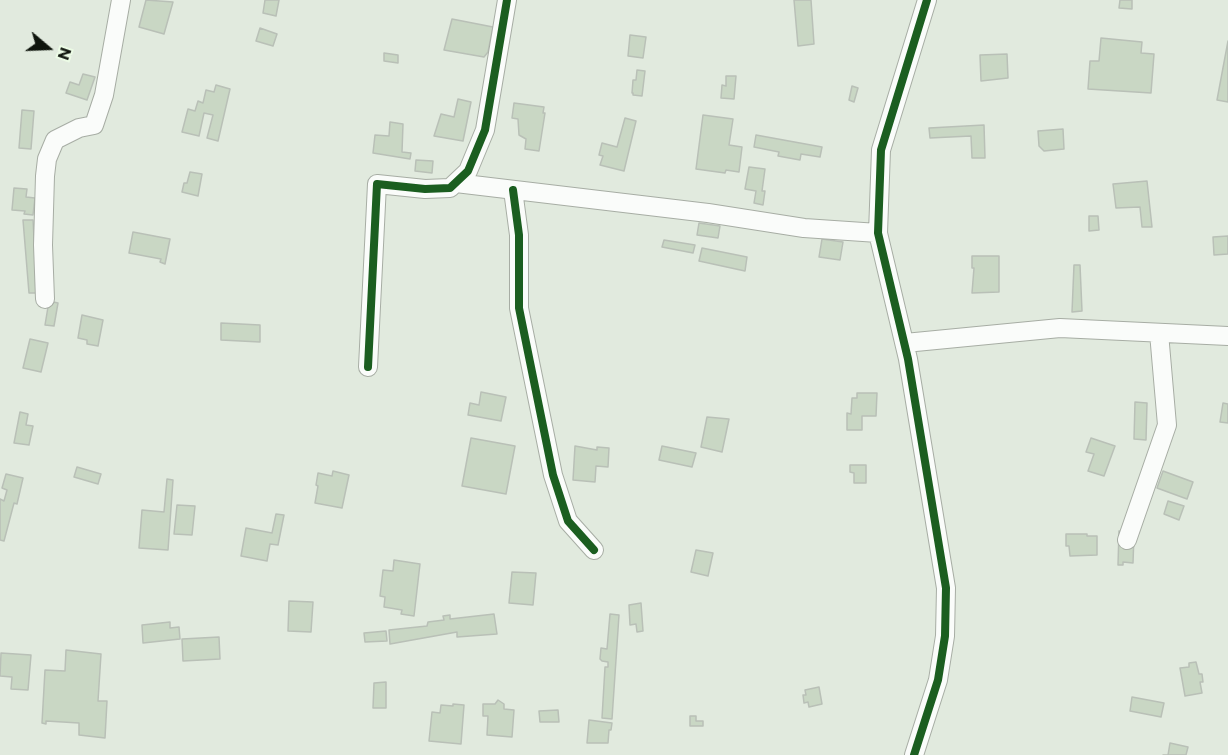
<!DOCTYPE html>
<style>
body{margin:0}
#map{position:relative;width:1228px;height:755px;overflow:hidden;background:#e1eade;font-family:Commissioner,sans-serif}
canvas{display:block}
.north{position:absolute;left:18px;top:18px;width:60px;height:60px;-webkit-text-stroke:4px #ecfce6;paint-order:stroke;rotate:109deg;font-size:16px;font-weight:700;line-height:24px;text-align:center;color:#0f150d}
.north::after{content:'';display:block;margin:auto;width:21px;height:27px;background:#0f150d;clip-path:polygon(50% 0,100% 100%,50% 72%,0 100%)}
</style>
<div id="map">
<canvas width="1228" height="755"></canvas>
<div class="north">N</div>
</div>
<script>
const g = document.querySelector('canvas').getContext('2d');
g.lineJoin = 'round';
function fill(path, color) { g.fillStyle = color; g.fill(path, 'evenodd'); }
function trace(path, color, width, dash) { g.strokeStyle = color; g.lineWidth = width; g.lineCap = dash ? 'butt' : 'round'; g.setLineDash(dash || []); g.stroke(path); }
const building = new Path2D(`
 M146,0L173,2L164,34L139,27Z
 M265,0H279L276,16L263,13Z
 M794,0H811L814,44L798,46Z
 M1120,0H1132V9L1119,8Z
 M452,19L493,27L488,52L484,57L444,50Z
 M260,28L277,34L273,46L256,41Z
 M630,35L646,37L643,58L628,56Z
 M1101,38L1142,42L1141,53L1154,54L1151,93L1088,89L1090,61H1099Z
 M1228,41V102L1217,100Z
 M384,53L398,55V63L384,61Z
 M1007,54L1008,78L981,81L980,55Z
 M637,70L645,71L642,96L633,95V93H632L633,80H636Z
 M83,74L95,77L87,100L66,93L70,82L79,85Z
 M726,76H736L734,99L721,98L722,85L726,86Z
 M216,85L230,89L218,141L207,138L213,115L204,113L199,136L182,132L188,109L195,111L198,101L203,103L206,90L214,92Z
 M852,86L858,88L854,102L849,100Z
 M458,99L471,102L463,141L434,136L441,114L454,117Z
 M514,103L544,107L543,113H545L539,151L525,149L526,139L519,135L518,119L512,118Z
 M22,110L34,111L31,149L19,148Z
 M703,115L733,119L729,145L742,147L739,172L726,170L725,173L696,169Z
 M625,118L636,121L624,171L600,165L603,156L599,155L602,143L617,147Z
 M390,122L403,124L402,152L411,153L410,159L373,153L375,135L389,136Z
 M984,125L985,158H972L971,136L930,138L929,128Z
 M1063,129L1064,149L1044,151L1039,146L1038,131Z
 M756,135L822,147L820,157L801,154L800,160L778,156L779,152L754,147Z
 M416,160L433,161L432,173L415,171Z
 M749,167L765,169L762,191H765L763,205L754,203L756,191L745,189Z
 M190,172L202,174L198,196L182,192L184,183H187Z
 M1147,181L1152,227H1142L1140,207L1116,208L1113,184Z
 M14,188L27,189L26,197L35,198L33,215L24,214L25,211L12,210Z
 M1089,216H1098L1099,230L1089,231Z
 M23,220H33L37,293H29Z
 M699,223L720,226L718,238L697,235Z
 M133,232L170,239L165,264L160,262L161,259L129,253Z
 M1228,236V254L1214,255L1213,237Z
 M822,239L843,242L840,260L819,257Z
 M664,240L695,245L693,253L662,247Z
 M702,248L747,257L745,271L699,261Z
 M972,256H999V292L972,293L974,268H972Z
 M1074,265H1080L1082,311L1072,312Z
 M49,301L58,303L54,326L45,325Z
 M82,315L103,320L98,346L87,344V340L78,338Z
 M221,323L260,325V342L221,340Z
 M30,339L48,343L41,372L23,368Z
 M481,392L506,397L501,421L468,415L470,403L479,405Z
 M857,393H877L876,416H862V430H847V413L851,414L852,398H857Z
 M1135,402L1147,403L1146,440L1134,439Z
 M1223,403L1228,404V423L1220,422Z
 M20,412L28,414L26,425L33,426L29,445L14,443Z
 M707,417L729,419L722,452L701,447Z
 M471,438L515,446L506,494L462,486Z
 M1091,438L1115,446L1104,476L1088,471L1094,454L1086,452Z
 M575,446L597,450V447L609,448L608,467L596,466L595,482L573,480Z
 M662,446L696,453L692,467L659,460Z
 M850,465H866V483H854V473L850,472Z
 M77,467L101,474L98,484L74,477Z
 M333,471L349,475L342,508L315,503L318,486L316,485L318,473L332,476Z
 M1163,471L1193,482L1187,499L1157,488Z
 M6,474L23,478L17,504L14,503L4,541L0,540V499L4,501L7,490L2,488Z
 M167,479L173,480L168,550L139,548L142,510L164,512Z
 M1168,501L1184,506L1179,520L1164,514Z
 M177,505L195,506L192,535L174,534Z
 M276,514L284,515L278,545L270,544L267,561L241,556L246,528L272,533Z
 M1119,531L1134,534L1133,563L1123,562V565H1118Z
 M1066,534H1087V536H1097V555L1070,556L1069,546H1066Z
 M696,550L713,553L708,576L691,572Z
 M394,560L420,564L414,616L401,614L402,610L384,607L385,597L380,596L383,570L393,571Z
 M512,572L536,573L533,605L509,603Z
 M289,601L313,602L311,632L288,631Z
 M641,603L643,631L637,632L636,624L630,625L629,605Z
 M494,614L497,634L457,637V632L390,644L389,630L427,626L428,622L444,620L443,616L450,615V619Z
 M610,614L619,615L612,719L602,718L605,667H608V662L602,661L600,659L601,648L607,649Z
 M170,622V628L179,627L180,639L143,643L142,625Z
 M386,631L387,641L365,642L364,633Z
 M219,637L220,659L183,661L182,639Z
 M66,650L101,654L98,701H107L105,738L79,735V723L46,721V724L42,723L45,670L65,671Z
 M1,653L31,655L28,690L11,689L12,677L0,676Z
 M1196,662L1199,674H1202L1203,682H1200L1202,693L1185,696L1180,668L1189,667V663Z
 M386,682V708H373L374,683Z
 M819,687L822,704L809,707L808,702L804,703L803,695H806L805,690Z
 M1132,697L1164,703L1161,717L1130,711Z
 M498,700L504,704V709L514,710L512,737L487,735L488,716H483V704H495Z
 M453,704L464,705L461,744L429,741L432,712L440,713L441,705L453,706Z
 M558,710L559,722H540L539,711Z
 M690,716H696V721H703V726H690Z
 M589,720L612,723L611,730H609L608,743H587Z
 M1170,743L1188,747L1186,755H1163H1168Z`);
fill(building, '#c9d7c4');
trace(building, '#b9c0b7', 1.5);
const street = new Path2D(`
 M456,183L708,213L804,228L878,233
 M513,190L519,235V308L553,475L568,521L594,550
 M45,299L43,245L45,176L47,159L55,140L79,128L94,125L104,95L121,0
 M905,343L1060,328L1228,336
 M368,367L377,184L425,189L450,188L468,171L485,130L507,0
 M1127,540L1167,425L1159,333
 M914,755L938,680L945,636L946,588L908,359L878,233L881,150L927,0`);
trace(street, '#a7ada4', 20);
trace(street, '#fafcfa', 18);
trace(new Path2D(`
 M513,190L519,235V308L553,475L568,521L594,550
 M368,367L377,184L425,189L450,188L468,171L485,130L507,0
 M914,755L938,680L945,636L946,588L908,359L878,233L881,150L927,0`), '#1b5e20', 8);
</script>
